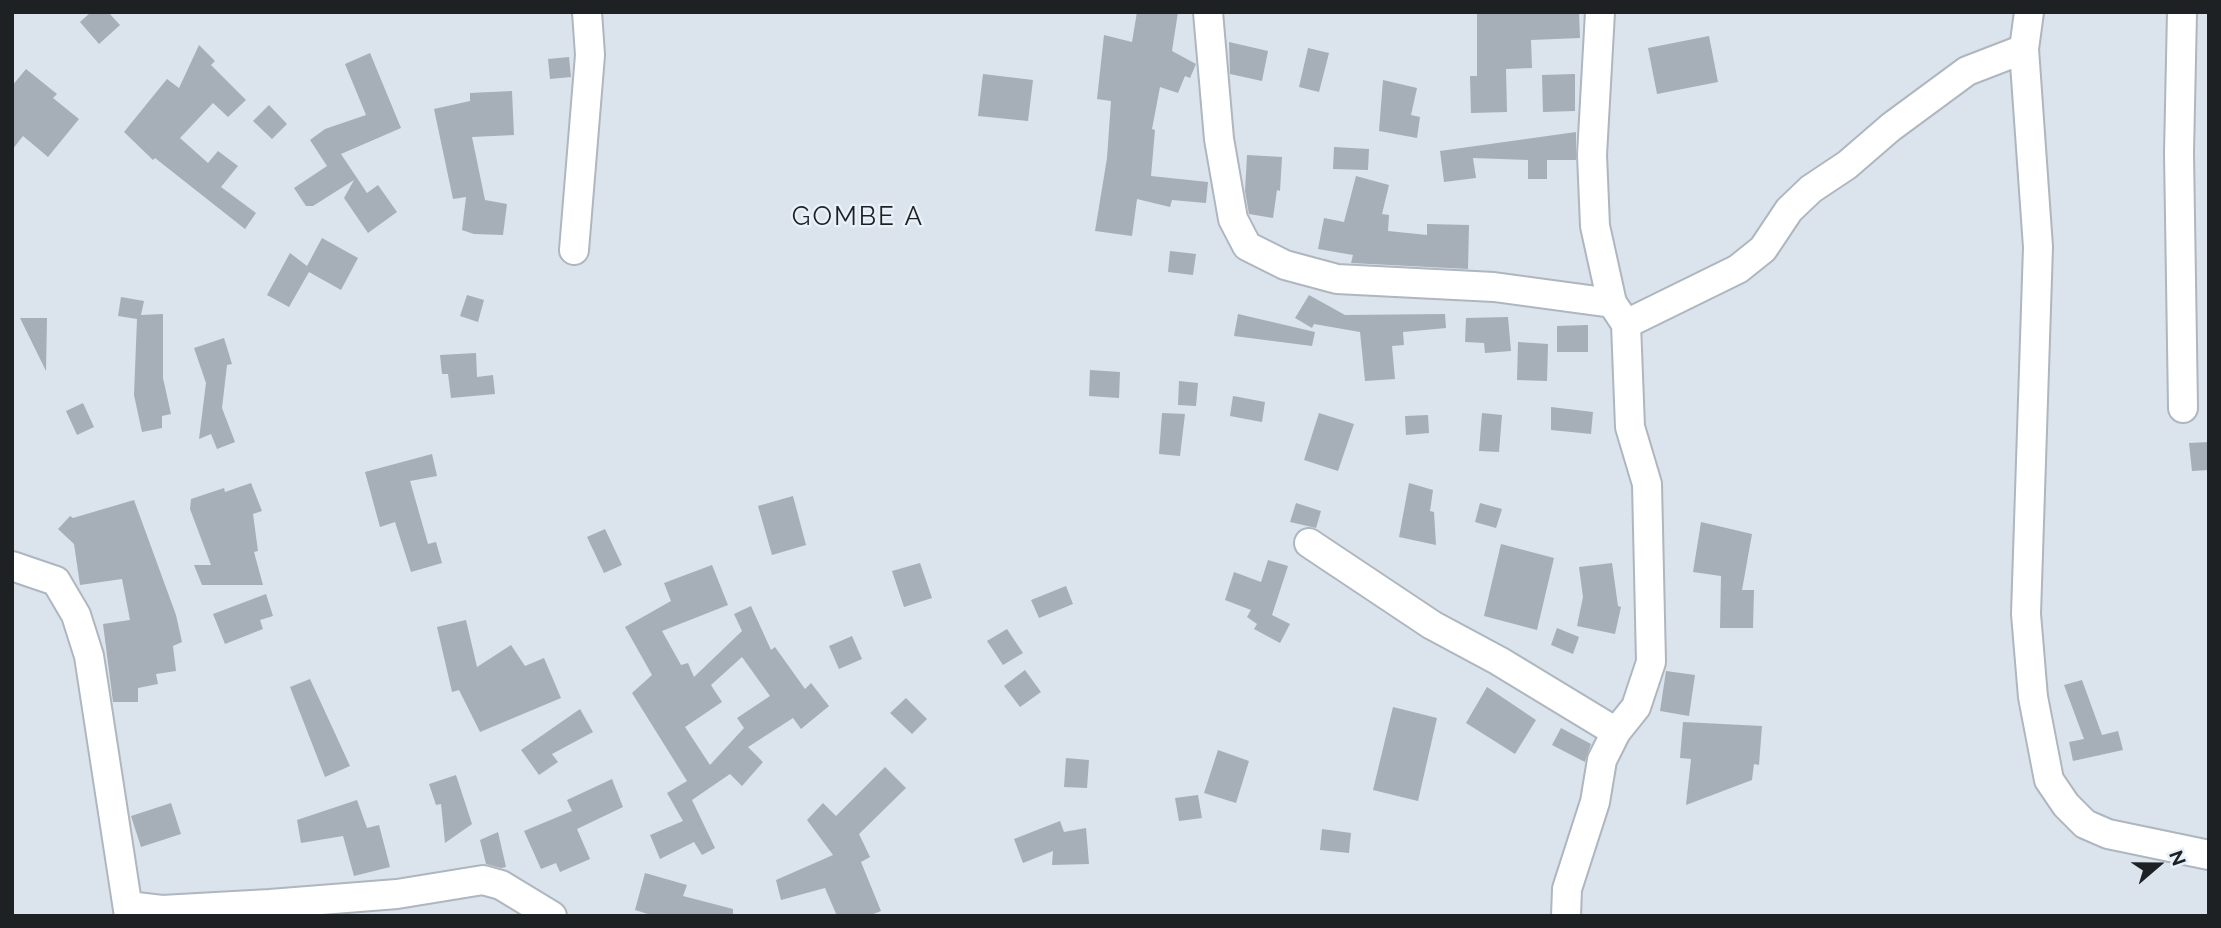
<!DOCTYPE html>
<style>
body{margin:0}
#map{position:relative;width:2221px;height:928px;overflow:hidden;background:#dbe3ed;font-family:Raleway,sans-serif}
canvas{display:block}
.frame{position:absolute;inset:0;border:14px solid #1e2124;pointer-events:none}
.north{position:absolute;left:2123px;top:830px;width:70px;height:70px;-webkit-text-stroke:5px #e8f1fa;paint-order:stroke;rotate:70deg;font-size:19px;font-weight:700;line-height:28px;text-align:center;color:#1e2124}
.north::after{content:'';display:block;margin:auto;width:24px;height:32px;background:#1e2124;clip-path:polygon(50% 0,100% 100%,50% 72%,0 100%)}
</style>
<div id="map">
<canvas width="2221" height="928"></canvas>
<div class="frame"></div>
<div class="north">N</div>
</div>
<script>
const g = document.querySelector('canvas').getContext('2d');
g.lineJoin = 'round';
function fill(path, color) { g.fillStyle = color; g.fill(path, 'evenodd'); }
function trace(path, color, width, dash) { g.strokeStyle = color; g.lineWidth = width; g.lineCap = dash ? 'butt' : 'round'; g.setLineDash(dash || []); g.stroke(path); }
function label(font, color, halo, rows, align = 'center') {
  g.font = font + ' Raleway,sans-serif'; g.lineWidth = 5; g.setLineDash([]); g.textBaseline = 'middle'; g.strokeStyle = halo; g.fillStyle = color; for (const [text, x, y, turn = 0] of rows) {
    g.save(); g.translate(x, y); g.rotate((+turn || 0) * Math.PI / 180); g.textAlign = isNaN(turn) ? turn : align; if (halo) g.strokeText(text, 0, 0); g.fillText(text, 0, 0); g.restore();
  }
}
fill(new Path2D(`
 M91,12H108L120,25L99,44L80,22Z
 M1137,12H1178L1172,51L1196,64L1190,78L1185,76L1178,93L1160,87L1152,129L1155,130L1151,176L1208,182L1206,203L1172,200L1170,207L1137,199L1132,236L1095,231L1107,158L1111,101L1097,99L1104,35L1132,42Z
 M1477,12H1579L1580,38L1531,40L1532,68L1506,69L1507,112L1471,113L1470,76H1477Z
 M1709,36L1718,82L1657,94L1648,48Z
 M1229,42L1268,51L1262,81L1230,74Z
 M199,45L215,61L211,65L246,100L228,117L213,103L180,138L208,163L218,151L238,166L221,187L256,213L245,229L155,158L153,160L124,132L167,79L179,88Z
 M1308,48L1329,53L1319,92L1299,87Z
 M370,53L401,128L341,154L367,193L378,185L397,212L368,233L344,198L354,180L313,206H306L294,188L327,166L310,140L325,129L366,115L345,64Z
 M569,57L571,77L550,79L548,59Z
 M26,69L57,94L53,98L79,119L48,157L23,136L12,150V86Z
 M983,74L1033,80L1028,121L978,116Z
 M1575,74V111L1543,112L1542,75Z
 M1383,80L1417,88L1411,115L1420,117L1417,138L1379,131Z
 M512,91L514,135L472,137L485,200L507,204L503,235L474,234L462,230L466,197L453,199L434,109L470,101V93Z
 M269,105L287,124L272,139L253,121Z
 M1576,132V160H1547V179H1528V160L1473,158L1476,178L1444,182L1440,151Z
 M1334,147L1369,149L1368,170L1333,169Z
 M1247,155L1282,157L1280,191L1277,190L1273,218L1249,214L1245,191Z
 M1356,176L1389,185L1382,214L1389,215L1388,231L1427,235V224L1469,225L1468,269L1351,263L1353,255L1318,249L1324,218L1344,222Z
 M322,238L358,258L341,290L309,272L289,307L267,295L290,253L307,266Z
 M1170,251L1196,254L1193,275L1168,272Z
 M467,295L484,300L478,322L460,316Z
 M1309,295L1345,315L1445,314L1446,328L1403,332L1404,345L1392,346L1395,379L1365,381L1360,332L1314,324L1312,328L1295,318Z
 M121,297L144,301L141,315L163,314V378L171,414L162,416V428L142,432L134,395L137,319L118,316Z
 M1238,314L1315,332L1312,346L1234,336Z
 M1508,317L1511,351L1485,353L1484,343L1465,342L1466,318Z
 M20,318H47L46,371Z
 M1588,325V352H1557V326Z
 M224,338L232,364L227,365L222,408L235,442L217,449L211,434L199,439L206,383L194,348Z
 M1518,342L1548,344L1547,381L1517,380Z
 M476,353L477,377L493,375L495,394L451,398L448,374H442L440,355Z
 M1090,370L1120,372L1119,398L1089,396Z
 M1179,381L1198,383L1196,406L1178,405Z
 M1233,396L1265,402L1262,422L1230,416Z
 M83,403L94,427L77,435L66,411Z
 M1551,407L1593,412L1591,434L1551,430Z
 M1162,413L1185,414L1180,456L1159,454Z
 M1319,413L1354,424L1338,471L1304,460Z
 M1482,413L1502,415L1499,452L1479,451Z
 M1428,415L1429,433L1406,435L1405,416Z
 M2209,442V470L2192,471L2189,443Z
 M432,454L437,476L410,481L428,544L436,542L442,563L411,572L395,522L380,527L365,472Z
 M251,483L262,511L253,514L258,551L254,552L263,585H202L194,565H211L190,509L191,499L224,488L225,492Z
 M1409,483L1433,490L1430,511L1434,512L1436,545L1399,537Z
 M793,496L806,545L772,555L758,506Z
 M134,500L176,615L182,642L173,646L176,671L156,674L158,684L138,688V702H113L103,624L130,620L122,579L80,585L74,544L58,529L70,516L73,518Z
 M1296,503L1321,511L1316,528L1290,522Z
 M1480,503L1502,509L1496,528L1475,522Z
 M1701,522L1752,534L1742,590H1754L1753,628H1720L1721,576L1693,572Z
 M605,529L622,565L604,573L587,537Z
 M1501,544L1554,558L1537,630L1484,616Z
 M1268,560L1288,566L1272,615L1290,624L1280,643L1254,629L1257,624L1247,617L1251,610L1225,600L1234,572L1261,582Z
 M920,563L932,598L904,607L892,571Z
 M1612,563L1618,606L1621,607L1615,634L1577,626L1583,597L1579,567Z
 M712,565L728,605L662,631L681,665L688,663L694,677L742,631L734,614L751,606L771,650L775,647L805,689L811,683L829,706L801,729L793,718L748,747L763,762L742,786L730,774L692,800L715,848L702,855L694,842L660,859L650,835L683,821L667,793L687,781L632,693L652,675L625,627L671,601L664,583ZM742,657L770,696L737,718L744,728L710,765L685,727L722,702L711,685Z
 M1066,586L1073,604L1039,618L1031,600Z
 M266,594L273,616L260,620L263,629L225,644L213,614Z
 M466,620L477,667L511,645L525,666L544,658L561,698L480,732L459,690L452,692L437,627Z
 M1557,628L1579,637L1573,654L1551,645Z
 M1007,629L1023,653L1003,665L987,641Z
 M852,636L862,659L839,669L829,646Z
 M1025,670L1041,692L1020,707L1004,686Z
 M1666,671L1695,675L1689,716L1660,711Z
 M310,679L350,766L325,777L290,687Z
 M2082,680L2102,735L2118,731L2123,750L2073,761L2069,742L2084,739L2064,685Z
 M1487,687L1536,720L1515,754L1466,723Z
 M906,698L927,719L912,734L890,713Z
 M1393,707L1437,718L1418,801L1373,790Z
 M580,709L593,732L552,754L558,762L539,775L521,750Z
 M1683,722L1762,726L1759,765L1754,764L1752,780L1686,805L1691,759L1680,758Z
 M1561,728L1591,744L1585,762L1552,745Z
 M1218,750L1249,761L1236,803L1204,793Z
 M1066,758L1089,760L1087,788L1064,787Z
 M885,767L906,788L859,834L870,857L861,862L881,911L868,916H837L825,888L781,900L776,880L833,855L807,820L823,803L836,816Z
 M456,775L472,824L445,843L441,804L436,805L429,784Z
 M612,779L623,807L577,829L590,859L560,872L556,863L541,869L524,831L572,811L567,800Z
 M1198,795L1202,818L1179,821L1175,798Z
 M357,800L367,828L379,825L390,867L354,876L343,836L301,843L297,820Z
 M171,803L181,834L141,847L131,816Z
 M1060,821L1064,832L1086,828L1089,864L1052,865L1053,851L1023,863L1014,839Z
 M1322,829L1351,833L1349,853L1320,850Z
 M498,832L506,867L501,868L486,864L480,840Z
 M645,873L687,885L683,896L733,909V916H654L635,910Z`), '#a6aeb7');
const street = new Path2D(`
 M1208,12L1219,139L1233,219L1247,246L1285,265L1337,279L1494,287L1612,303
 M2029,12L2024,49L2038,247L2026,614L2033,697L2049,780L2066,805L2085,824L2108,834L2209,855
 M2182,12L2179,153L2183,408
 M574,250L590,55L587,12
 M1626,324L1738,269L1763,249L1789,210L1811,189L1847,165L1891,127L1967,71L2024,49
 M1309,543L1432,625L1499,661L1616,732
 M12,566L56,581L76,615L89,656L129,916
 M128,906L162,910L270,904L397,894L483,880L501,885L552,916
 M1566,916L1567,889L1595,802L1602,760L1616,732L1636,707L1651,662L1647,484L1630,427L1626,324L1612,303L1595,226L1592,155L1600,12`);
trace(street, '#aeb6bf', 32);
trace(street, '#fff', 28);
g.letterSpacing = '2px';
label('26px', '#1e2124', '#e8f1fa', [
 ["GOMBE A",858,217]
]);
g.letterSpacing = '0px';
</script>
